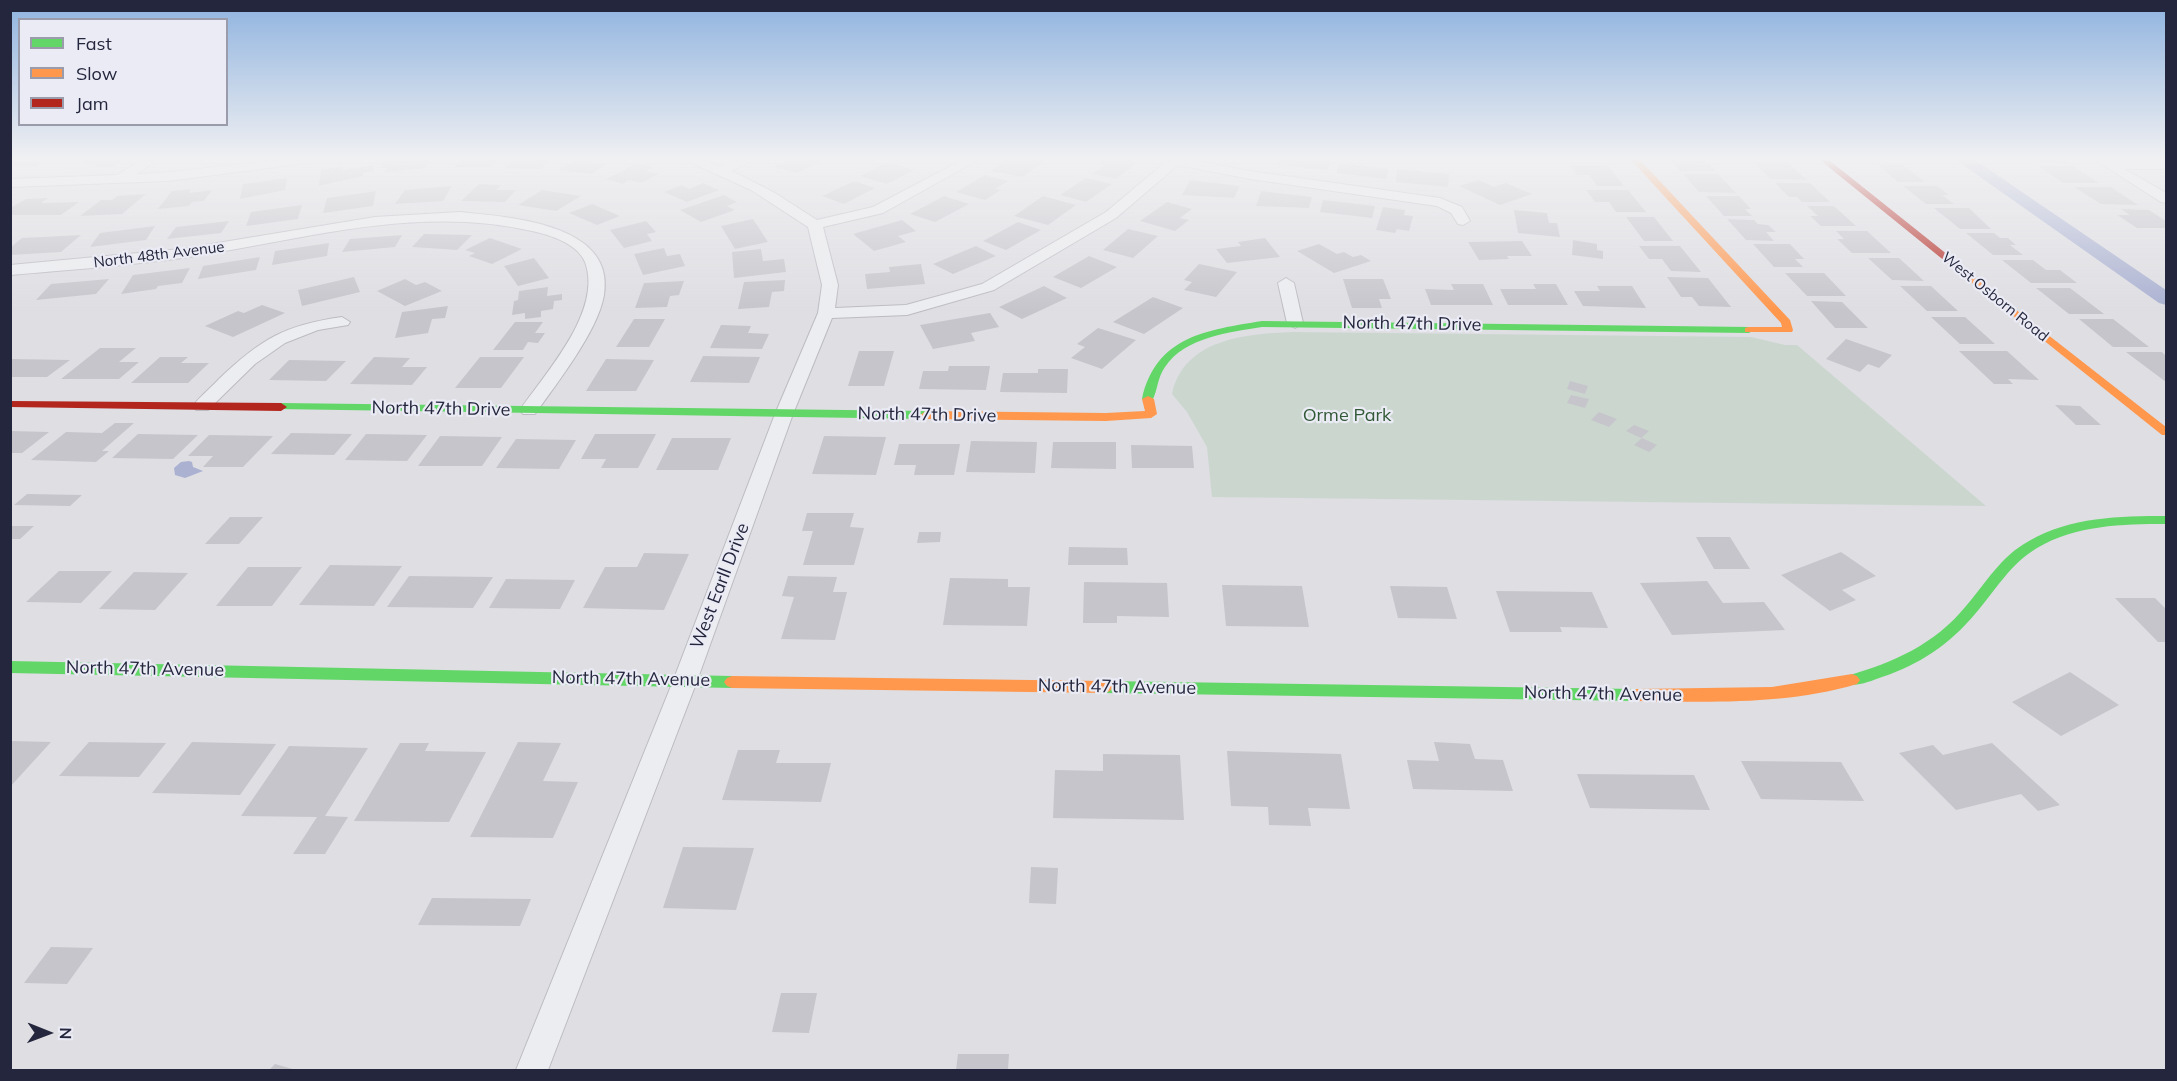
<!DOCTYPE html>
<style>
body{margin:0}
#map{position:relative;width:2177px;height:1081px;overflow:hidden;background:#dedee3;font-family:Mulish,sans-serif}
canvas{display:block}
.frame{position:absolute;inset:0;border:12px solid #24263d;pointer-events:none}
.legend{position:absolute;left:18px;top:18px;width:210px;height:108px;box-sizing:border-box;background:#eaebf4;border:2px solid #9b9cab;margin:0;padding:8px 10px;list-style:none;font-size:18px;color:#24263d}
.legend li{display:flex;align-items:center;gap:12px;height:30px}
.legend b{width:30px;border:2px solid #9b9cab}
.north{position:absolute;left:18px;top:1003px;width:60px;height:60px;-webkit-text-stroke:4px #eaebf4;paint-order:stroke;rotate:91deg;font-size:16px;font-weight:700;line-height:24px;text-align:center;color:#24263d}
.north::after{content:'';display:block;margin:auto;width:21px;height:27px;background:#24263d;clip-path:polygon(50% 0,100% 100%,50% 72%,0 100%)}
</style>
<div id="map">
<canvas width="2177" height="1081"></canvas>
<div class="frame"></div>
<ul class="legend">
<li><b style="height:8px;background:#63d668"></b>Fast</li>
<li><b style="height:8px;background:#ff974d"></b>Slow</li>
<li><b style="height:8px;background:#b3261e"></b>Jam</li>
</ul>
<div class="north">N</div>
</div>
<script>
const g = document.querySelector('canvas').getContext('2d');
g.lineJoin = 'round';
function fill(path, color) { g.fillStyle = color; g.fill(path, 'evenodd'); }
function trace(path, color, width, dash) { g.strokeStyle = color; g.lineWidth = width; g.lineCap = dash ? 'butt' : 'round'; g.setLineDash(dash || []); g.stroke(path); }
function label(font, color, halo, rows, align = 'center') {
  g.font = font + ' Mulish,sans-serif'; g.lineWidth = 4.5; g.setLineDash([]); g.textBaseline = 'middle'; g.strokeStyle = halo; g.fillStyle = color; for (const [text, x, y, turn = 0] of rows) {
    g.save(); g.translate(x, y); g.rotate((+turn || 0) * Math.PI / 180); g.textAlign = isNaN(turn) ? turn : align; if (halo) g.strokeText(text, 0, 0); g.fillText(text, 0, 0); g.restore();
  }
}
fill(new Path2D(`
 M1292,332L1751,337L1785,345H1797L1986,506L1212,497L1207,447L1187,412L1172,394C1184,339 1245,334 1292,332Z`), '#cbd7ce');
fill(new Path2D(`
 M189,461L192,462L193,467L203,471L185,478L175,475L174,468L181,462Z`), '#aab1d1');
fill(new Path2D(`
 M1956,160H1975L2166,290V305L2159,303Z`), '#aab1d1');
fill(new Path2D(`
 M10,160H18L14,162H43L36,166H10Z
 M86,160H124L112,167H93L99,163H81Z
 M384,160L408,161L429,160L425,168L385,172L387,168H380Z
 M462,160H497L490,167H454Z
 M513,160H550L541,169L505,168Z
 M574,160H595L592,162L608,163L592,174L559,170Z
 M788,160H824L797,173L774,167Z
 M1005,160H1045L1023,177L991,171Z
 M1102,160H1129L1138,162L1116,179L1092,174L1104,165L1097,164Z
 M1278,160H1331L1327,170L1276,165Z
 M1670,160L1705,161L1716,171H1680Z
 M2030,160H2066L2070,163L2034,162Z
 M888,162L914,170L887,184L860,176Z
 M1753,162H1788L1807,180L1771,179Z
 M638,163L653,167L646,171L659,174L641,183L629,180L623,184L606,179Z
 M1340,163L1389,169L1386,179L1336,173Z
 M1877,164L1903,165L1925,182H1898Z
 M373,165L374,171L363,173V176L319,186L321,170L343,166V170Z
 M1570,165L1608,166L1624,186H1597L1589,175H1576Z
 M2038,166H2073L2099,183H2063Z
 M1397,169L1449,174L1448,187L1396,182Z
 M1683,174H1718L1736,193L1699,192Z
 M985,175L1008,181L995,189L1001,190L985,200L956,192Z
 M287,178L285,190L240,199L243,184Z
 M1086,178L1112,184L1086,202L1060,195Z
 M1190,180L1240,186L1234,198L1182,195Z
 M1479,180L1494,187L1506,183L1532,194L1500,205L1459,186Z
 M854,181L875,188L844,204L822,196Z
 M703,183L719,190L687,202L664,192L682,185L689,189Z
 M1775,183H1810L1830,202H1802L1797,197H1789Z
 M479,184L501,185L496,190H516L505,202L461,201Z
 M452,186L443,201L395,204L405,190Z
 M1903,186H1937L1949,195H1942L1954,204H1926Z
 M2074,187H2111L2138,205L2101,204Z
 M191,189L189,193L212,190L204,201L192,202L189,206L158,209L172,191Z
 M542,190L581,196L556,211L518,205Z
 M1586,190H1628L1646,212H1616L1609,202H1595Z
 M376,191L373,206L323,213L327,198Z
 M1261,191L1312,197L1309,208L1256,206Z
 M146,194L122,214L80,216L101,200H112L117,196Z
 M724,195L737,202L727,206L735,210L701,222L680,210Z
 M944,196L969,204L935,222L910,214Z
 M1043,196L1076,205L1048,225L1014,216Z
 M1706,196H1739L1751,209H1745L1752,216H1724Z
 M48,198L41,203L79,202L61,215H10V208L26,199Z
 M1323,200L1375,206L1372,218L1320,212Z
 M1167,202L1192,209L1180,218L1189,220L1175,231L1140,221Z
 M592,204L620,216L597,225L569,213Z
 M302,205L298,219L246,226L251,212Z
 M1807,206H1834L1856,226H1821L1810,216H1818Z
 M1383,207L1405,210L1404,215L1413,216L1409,231L1397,229L1395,233L1376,230Z
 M1934,208H1969L1991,229H1960Z
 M2121,209L2149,210L2166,221V228H2137L2117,215H2130Z
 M1514,210L1547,213L1549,223H1557L1560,237L1518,233Z
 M1626,217H1654L1673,241H1644Z
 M753,219L768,242L735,249L721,226Z
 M1727,219L1754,220L1758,224L1768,225L1776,232H1766L1774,241L1746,240Z
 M902,220L916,231L898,236L906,242L874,251L853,234Z
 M229,221L221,233L167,239L176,227Z
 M646,221L656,232L647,234L652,241L624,248L610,230Z
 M1018,222L1041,230L1006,250L983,241Z
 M155,226L146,240L90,247L100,233Z
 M1128,229L1158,236L1133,258L1103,250Z
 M1836,231H1867L1891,253H1852L1837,239H1844Z
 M1966,233H1994L2000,238H2008L2016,245H2010L2023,255H1993Z
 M424,234L472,235L457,250L412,247Z
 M81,235L61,252L10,255V248L22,238Z
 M402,235L395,247L342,252L350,239Z
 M490,238L522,249L492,264L469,256L475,253L465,250Z
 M1265,238L1280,257L1227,263L1216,249L1241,246L1238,242Z
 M1573,240L1597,244V250L1603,251V259L1572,255Z
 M1522,241L1532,256H1507L1509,259L1479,260L1468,242Z
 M329,243L327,256L272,265L275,251Z
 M1319,244L1337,254L1344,252L1353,257L1361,255L1371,261L1334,273L1297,251Z
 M1753,244H1790L1804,259H1795L1803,267H1774Z
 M976,246L996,256L953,274L933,264Z
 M1639,246H1680L1701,272L1671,271L1662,259H1649Z
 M664,248L667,256L680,254L685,266L643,275L634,254Z
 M761,249L763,261L784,259L786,272L734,278L732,252Z
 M1089,256L1117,267L1081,288L1053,277Z
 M260,257L256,270L198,279L203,266Z
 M534,258L549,278L518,286L504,266Z
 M1868,258H1899L1924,281L1892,280Z
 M2002,260H2033L2046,270H2060L2077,283H2031Z
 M921,264L925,284L867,289L865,274L890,272L889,267Z
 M1199,264L1237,272L1216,297L1184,290L1192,282L1184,280Z
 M190,268L182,283L158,286L156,289L121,294L133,275Z
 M1785,273H1824L1846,296H1807Z
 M354,277L360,292L302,306L298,290Z
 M1667,277L1708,278L1731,307L1699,306L1692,297H1681Z
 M109,279L96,294L36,300L51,284Z
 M405,279L416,285L425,282L442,291L405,306L377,291Z
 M1343,279H1383L1391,299H1379L1382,308H1352Z
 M785,280L784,291L772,292L769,307L738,309L744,282Z
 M684,281L679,295L670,296L667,307L635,308L644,283Z
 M1451,284H1483L1493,305H1431L1425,289L1454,290Z
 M1533,284H1556L1568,305H1508L1500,289H1536Z
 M1044,286L1067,298L1022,319L999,307Z
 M1597,286H1632L1646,308L1583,306L1574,291H1600Z
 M1900,286H1931L1958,311H1927Z
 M548,287L547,296L562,294V300L554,301L553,309L541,311V317L525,319V313L512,315L514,301L518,300L519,291Z
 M2036,288H2070L2104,314H2069Z
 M1153,297L1183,308L1144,334L1113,322Z
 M1811,301L1842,302L1868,328H1835Z
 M262,305L285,313L233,337L205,326L238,311L244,313Z
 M448,306L445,318L432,319L428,333L395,338L402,312Z
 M990,313L999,327L971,333L975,341L933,349L920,325Z
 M1931,317H1965L1995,344H1960Z
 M634,319H665L649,347H616Z
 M2079,319H2113L2149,347H2113Z
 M515,322H543L535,333H545L538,343L528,342L523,350H493Z
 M721,325L751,326L748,333L769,334L762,349L710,348Z
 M1098,328L1136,340L1102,369L1071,358L1085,347L1077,344Z
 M1846,339L1892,355L1879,368L1868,364L1860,372L1826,359Z
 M100,348H136L119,362H139L119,379H61Z
 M859,351H894L884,386H848Z
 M1959,351H2007L2039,380L2008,379L2013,384H1994Z
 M2126,352H2162L2166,356V382Z
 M703,356L760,357L749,383L690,382Z
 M160,357H188L181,363H209L188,383H131Z
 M374,357L410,358L402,367H427L412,385L350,384Z
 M480,357H524L501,388H455Z
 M10,359L70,360L47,377H10Z
 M606,359L654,360L636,391H586Z
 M289,360L346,361L326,381L269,380Z
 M949,366H990L986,390L919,389L923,371H948Z
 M1038,369H1068L1067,393L1000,392L1003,373H1038Z
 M1570,381L1588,386L1585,394L1567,389Z
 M1571,395L1589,399L1585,408L1567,403Z
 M2055,405L2080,406L2101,425H2076Z
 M1599,412L1617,419L1609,427L1591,420Z
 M115,423H134L102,451H109L96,462L31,460L66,432L102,433Z
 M1634,425L1649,431L1641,438L1626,431Z
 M10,431L49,432L22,453H10Z
 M291,433L352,434L334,455L271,454Z
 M138,434L198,435L173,459L112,458Z
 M366,434L427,435L407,461L345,460Z
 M595,434H656L638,468H601L606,459H581Z
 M209,435L273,436L243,467H203L213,456H188Z
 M440,436L502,437L482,466H418Z
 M824,436L886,437L876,475L812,474Z
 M672,438H731L718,470H656Z
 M1642,438L1657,445L1649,452L1634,445Z
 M516,439L576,440L559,469L496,468Z
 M971,441L1037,442L1035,473L966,472Z
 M1053,442H1116V469L1051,468Z
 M899,444H960L954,475H914L916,465H894Z
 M1131,445L1192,446L1194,468H1132Z
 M27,494L82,495L70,506L14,505Z
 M807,513H854L850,527L864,528L854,565H803L813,531H802Z
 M230,517H263L239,544H205Z
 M10,526H34L20,539H10Z
 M919,532H941L940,542L917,543Z
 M1696,537H1730L1750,569H1714Z
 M1069,547L1127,548L1128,565H1068Z
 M1841,552L1876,576L1842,590L1856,600L1830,611L1781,575Z
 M644,553L689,554L664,610L583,608L605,567H637Z
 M330,565L402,566L374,606L299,605Z
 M248,567H302L272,606H216Z
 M59,571H112L81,603L26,602Z
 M134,572L188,573L155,610L99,609Z
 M409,576L493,577L473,608L387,607Z
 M788,576L837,577L833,592H847L835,640L781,639L794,597L782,596Z
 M950,578L1008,579V587H1030L1027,626L943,625Z
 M506,579L575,580L560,609L489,608Z
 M1707,581L1723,603L1764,602L1785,630L1672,635L1640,583Z
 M1084,582L1167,583L1169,617L1117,616V623H1083Z
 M1222,585L1302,586L1309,627L1226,626Z
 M1390,586L1447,587L1457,619L1398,618Z
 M1496,591L1592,592L1608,628L1560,627L1562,632H1510Z
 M2115,598H2155L2166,609V642H2158Z
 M2070,672L2119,705L2061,736L2012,702Z
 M10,741L51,742L10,787Z
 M89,742L166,743L139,777L59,776Z
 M192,742L276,744L240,795L152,793Z
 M518,742L561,743L543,781L578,782L553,838L470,837Z
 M1434,742L1470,744L1475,759L1503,760L1513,791L1413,789L1407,760L1439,761Z
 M400,743H429L425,751L486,752L449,822L354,821Z
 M1992,743L2060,805L2038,811L2021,794L1956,810L1899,753L1933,745L1943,755Z
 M289,746L368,748L325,816L348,817L325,854H293L317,817L241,816Z
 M738,750H780L776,763H831L821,802L722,800Z
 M1227,751L1341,754L1350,809L1308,808L1311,826L1269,825L1268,807L1231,806Z
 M1103,754L1180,755L1184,820L1053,818L1055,770L1103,771Z
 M1741,761L1841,762L1864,801L1761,799Z
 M1577,774L1694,775L1710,810L1590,808Z
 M683,847L754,848L736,910L663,908Z
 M1031,867L1058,868L1056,904L1029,903Z
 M432,898L531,899L520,926L418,925Z
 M51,947L93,948L67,984L24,983Z
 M781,993H817L809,1033L772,1032Z
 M958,1054H1009L1008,1070H956Z
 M275,1064L296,1070H269Z`), '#c5c5cb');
const street = new Path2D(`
 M141,160H156L137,174C194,172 249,160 306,160L300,164L168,181L10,187V179L117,175Z
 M685,160H704L720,166L735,160H752L732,171L775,193L817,220L873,207L962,160H978L883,213L823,227L838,285L835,308L906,305L982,284L1106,212L1168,160H1191L1250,171L1440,198L1462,207L1470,221L1463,225L1458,224L1451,213L1437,206L1250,179L1178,165L1116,218L994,290L907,315L832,318L793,414L697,681L548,1070H516L673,681L775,414L818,313L822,285L808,227L751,190Z
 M2095,160L2166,161V169H2125L2166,193V203L2161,202Z
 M460,212C508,217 616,223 604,295C598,331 557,383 535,414H523L520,410C546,372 603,311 585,262C577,243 550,235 532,231C414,204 299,241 182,258C125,266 68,270 10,275V265L181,249L375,217Z
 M1286,278L1294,283L1303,323L1295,328L1287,323L1278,283Z
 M342,317L350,322L348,325L318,330L285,343L255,364L208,410H196L193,406C200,396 211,388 219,379C261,339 285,325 342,317Z`);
trace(street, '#bbbbc1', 2);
fill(street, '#ecedf0');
fill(new Path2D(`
 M1262,321L1749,327L1754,330L1749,333L1262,327C1230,332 1185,337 1165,367C1157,378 1158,390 1152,401L1148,402L1142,399C1156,336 1207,330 1262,321Z
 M281,403L926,411L932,415L926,419L277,409L275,407L277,405Z
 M2166,516V524C2122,524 2076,525 2037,548C2010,564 1995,591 1975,614C1950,644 1919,665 1882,677C1871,681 1857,687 1847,684L1844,680L1847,676C1894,662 1934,645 1966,606C1986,583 2001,556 2029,541C2070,517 2120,516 2166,516Z
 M10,661L732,676L737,678L740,682L737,686L732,688L10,673Z
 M1105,681L1636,689L1642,691L1644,695L1642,699L1636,701L1105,693L1100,691L1097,687L1100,683Z`), '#63d668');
fill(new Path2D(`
 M1631,160H1640L1790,320L1793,330L1792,332H1745V328L1749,327H1782L1781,323Z
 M1965,270L2166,427V435H2162L1962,275L1960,273Z
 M1148,396L1154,399L1157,414L1151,418L1106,421L926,419L920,415L926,411L1106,413L1145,411L1142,399Z
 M1852,674L1857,676L1860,680L1857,684C1787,705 1709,702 1636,701L1630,699L1628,695L1630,691L1636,689L1772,687Z
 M732,676L1105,681L1110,683L1113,687L1110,691L1105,693L732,688L727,686L724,682L727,678Z`), '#ff974d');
fill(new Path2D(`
 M1820,160H1829L1968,271V275H1962Z
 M10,401L281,403L287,407L281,411L10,407Z`), '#b3261e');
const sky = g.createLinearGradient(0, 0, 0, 311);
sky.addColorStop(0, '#8fb3df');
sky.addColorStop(0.51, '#f0f0f2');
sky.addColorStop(1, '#f0f0f200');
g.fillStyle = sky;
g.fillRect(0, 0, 2177, 311);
label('15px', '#24263d', '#eaebf4', [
 ["North 48th Avenue",159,255,-7],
 ["West Osborn Road",1995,297,39]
]);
label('18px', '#24263d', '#eaebf4', [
 ["North 47th Drive",1412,324,1],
 ["North 47th Drive",441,409,1],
 ["North 47th Drive",927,415,1],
 ["West Earll Drive",720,586,-69],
 ["North 47th Avenue",145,669,1],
 ["North 47th Avenue",631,679,1],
 ["North 47th Avenue",1117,687,1],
 ["North 47th Avenue",1603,694,1]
]);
label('18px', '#315935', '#eaebf4', [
 ["Orme Park",1347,416]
]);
</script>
